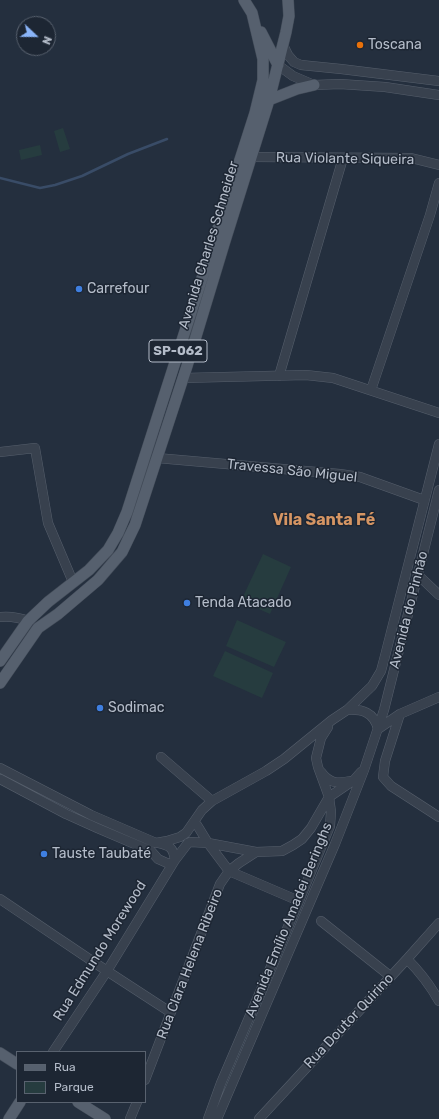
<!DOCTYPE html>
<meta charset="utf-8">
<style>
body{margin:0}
#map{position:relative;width:439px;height:1119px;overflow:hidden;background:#242f3e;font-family:Rubik,sans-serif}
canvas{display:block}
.legend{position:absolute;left:16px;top:1051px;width:130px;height:52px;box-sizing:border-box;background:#1d2633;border:1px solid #59626f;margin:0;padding:5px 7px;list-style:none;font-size:12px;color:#b4bcc9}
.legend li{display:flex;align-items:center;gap:8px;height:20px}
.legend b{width:20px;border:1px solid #59626f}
.north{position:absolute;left:16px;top:16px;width:40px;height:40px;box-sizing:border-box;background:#1d2633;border:1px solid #59626f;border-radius:50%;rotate:112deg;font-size:11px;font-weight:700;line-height:16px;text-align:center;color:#b4bcc9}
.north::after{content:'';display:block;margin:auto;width:14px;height:18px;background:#8ab4f8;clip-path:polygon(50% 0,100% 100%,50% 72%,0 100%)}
</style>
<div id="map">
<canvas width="439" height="1119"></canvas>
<ul class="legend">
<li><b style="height:5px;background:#56606e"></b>Rua</li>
<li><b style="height:11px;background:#263c3f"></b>Parque</li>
</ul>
<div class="north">N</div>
</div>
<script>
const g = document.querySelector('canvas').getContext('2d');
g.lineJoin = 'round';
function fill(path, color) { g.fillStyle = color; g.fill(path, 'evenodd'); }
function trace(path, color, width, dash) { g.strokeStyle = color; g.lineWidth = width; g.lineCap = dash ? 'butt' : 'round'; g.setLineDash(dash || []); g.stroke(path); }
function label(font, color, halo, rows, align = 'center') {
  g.font = font + ' Rubik,sans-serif'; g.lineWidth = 3; g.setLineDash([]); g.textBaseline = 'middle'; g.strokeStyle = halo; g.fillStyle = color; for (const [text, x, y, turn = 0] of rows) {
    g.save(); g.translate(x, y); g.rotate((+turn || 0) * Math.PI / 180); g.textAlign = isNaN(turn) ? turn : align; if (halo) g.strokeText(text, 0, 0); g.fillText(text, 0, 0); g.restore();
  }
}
fill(new Path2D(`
 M63,128L70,149L60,152L54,131Z
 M40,145L42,155L21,160L19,150Z
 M263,554L291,567L270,614L241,601Z
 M237,620L286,642L274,667L226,646Z
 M225,651L273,673L262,698L213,676Z`), '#263c3f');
trace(new Path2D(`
 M0,178L40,188L55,185L82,176L128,154L167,139`), '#394c67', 2.5);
const minor = new Path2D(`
 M283,45L288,55L294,62L301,65L341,69L439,81
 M278,65L293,76L314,85L340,84L385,87L439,95
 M251,157L411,158L439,165
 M279,376L343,158
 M183,378L306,375L333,378L439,413
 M371,390L430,215L439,183
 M0,452L35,448L48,523L73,582
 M157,458L340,474L360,477L424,500
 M418,575L439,595
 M0,617C11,616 18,617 28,621
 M347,710C362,709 374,712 378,729
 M400,714L385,761L383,777L391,786L439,817
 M378,729L400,714L439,697
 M161,757L212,801
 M0,768L91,815L156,843L167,841L180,837L186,833L202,810L212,801L266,771L284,759L332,720L347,710L372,686L381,671L385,656L439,444
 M321,772C329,783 337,784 350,781
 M0,779L66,814L97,828L151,851L158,859L167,863H173
 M193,824L197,825L208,843L256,852L282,851L293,845L302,839L311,828L329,797L354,780L361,772
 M158,843C170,846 173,847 175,860
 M0,899L107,971L170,1012
 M321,921L390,976
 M407,959C420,972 430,985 439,1001
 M53,1052L107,971L175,860L188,843L191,842L208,843L229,871L299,901
 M145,1080L220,884L229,871L239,863L256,852
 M130,1119L137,1102
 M208,1119L221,1083L299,901L330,826L331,812L329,797L318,767L316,758L321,738L328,727
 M217,1119L335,844L364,770L384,710L439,490
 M259,1119L407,959L439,923`);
const major = new Path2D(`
 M261,32L278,65
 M269,100L297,89L314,85
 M0,661L28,621L48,602L89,570L108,550L118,533L127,512L255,113L263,80V59L252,13L244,0
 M0,683L38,628L58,614L98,580L122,552L135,525L187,366L224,244L269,100L286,32L289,16L288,0
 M0,1053L17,1064
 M78,1102L105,1119
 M9,1119L20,1102`);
trace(minor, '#565f6c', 10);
trace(major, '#414a57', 12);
trace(minor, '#38414e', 9);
trace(major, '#56606e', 11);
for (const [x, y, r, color] of [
 [360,45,4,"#e8710a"],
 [79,289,4,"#3f7fe0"],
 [187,603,4,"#3f7fe0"],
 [100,708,4,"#3f7fe0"],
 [44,854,4,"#3f7fe0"]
]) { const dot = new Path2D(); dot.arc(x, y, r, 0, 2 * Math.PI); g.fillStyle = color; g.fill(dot); trace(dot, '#1d2633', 1.5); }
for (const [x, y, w] of [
 [178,351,58]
]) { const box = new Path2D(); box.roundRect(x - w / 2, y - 11, w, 22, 3); g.fillStyle = '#1d2633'; g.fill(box); trace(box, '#b4bcc9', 1); }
label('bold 13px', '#b4bcc9', null, [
 ["SP-062",178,351]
]);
label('14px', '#b4bcc9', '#1d2633', [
 ["Toscana",368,45],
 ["Carrefour",87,289],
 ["Tenda Atacado",195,603],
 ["Sodimac",108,708],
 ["Tauste Taubaté",52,854]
], 'left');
label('14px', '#b4bcc9', '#1d2633', [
 ["Rua Violante Siqueira",345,159,1],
 ["Avenida Charles Schneider",209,245,-73],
 ["Travessa São Miguel",292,471,6],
 ["Avenida do Pinhão",409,610,-76],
 ["Avenida Emílio Amadei Beringhs",289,920,-68],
 ["Rua Edmundo Morewood",100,951,-58],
 ["Rua Clara Helena Ribeiro",190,964,-69],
 ["Rua Doutor Quirino",349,1021,-47]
]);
label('bold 16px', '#d59563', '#1d2633', [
 ["Vila Santa Fé",324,520]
]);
</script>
